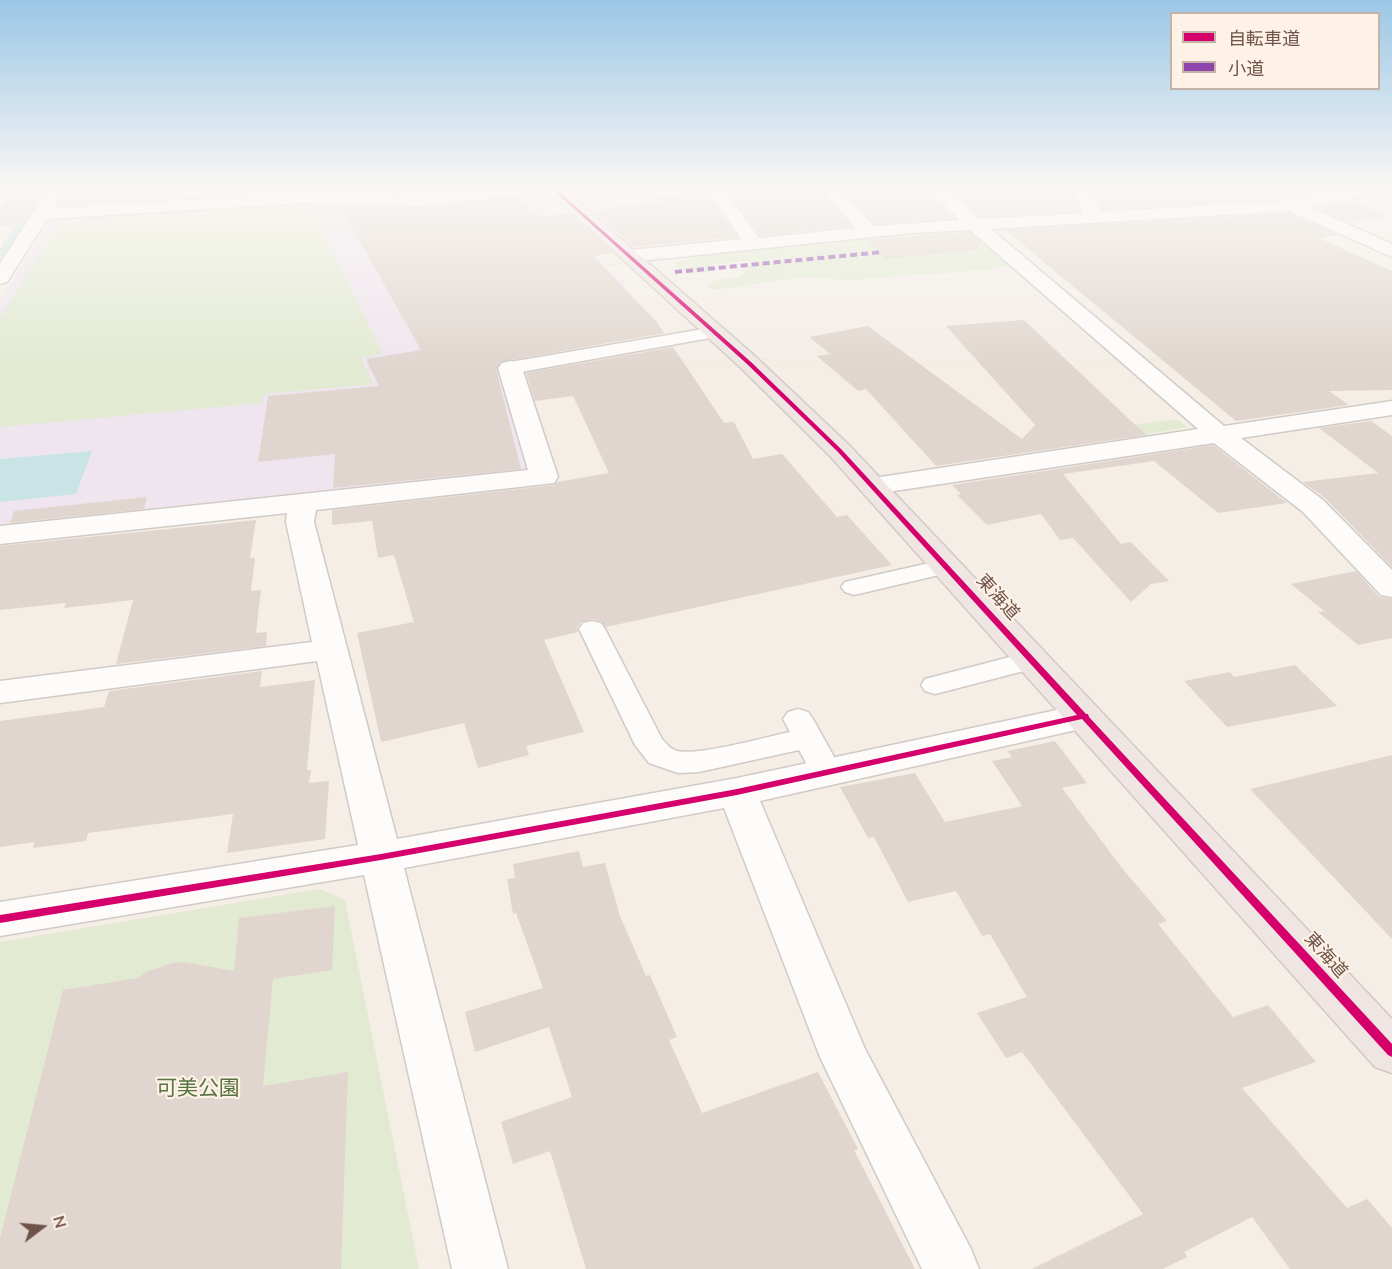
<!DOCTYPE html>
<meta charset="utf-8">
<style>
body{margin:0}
#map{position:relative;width:1392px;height:1269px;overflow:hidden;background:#f4eee7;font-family:"Nunito Sans","Noto Sans JP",sans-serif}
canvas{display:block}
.legend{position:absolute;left:1170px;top:12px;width:210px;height:78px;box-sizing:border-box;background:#fef2e6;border:2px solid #c5b2a8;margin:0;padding:8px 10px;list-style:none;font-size:18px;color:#70534a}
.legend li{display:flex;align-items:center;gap:12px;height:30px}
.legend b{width:30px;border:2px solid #c5b2a8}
.north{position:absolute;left:12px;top:1197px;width:60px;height:60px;-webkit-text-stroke:4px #fef2e6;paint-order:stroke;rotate:74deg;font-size:16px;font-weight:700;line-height:24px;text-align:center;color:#70534a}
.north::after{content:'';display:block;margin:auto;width:21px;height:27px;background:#70534a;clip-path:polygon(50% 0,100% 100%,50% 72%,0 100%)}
</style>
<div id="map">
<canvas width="1392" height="1269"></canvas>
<ul class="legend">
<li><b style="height:8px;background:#d6006c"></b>自転車道</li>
<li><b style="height:8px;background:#8e44ad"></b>小道</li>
</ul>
<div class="north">N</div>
</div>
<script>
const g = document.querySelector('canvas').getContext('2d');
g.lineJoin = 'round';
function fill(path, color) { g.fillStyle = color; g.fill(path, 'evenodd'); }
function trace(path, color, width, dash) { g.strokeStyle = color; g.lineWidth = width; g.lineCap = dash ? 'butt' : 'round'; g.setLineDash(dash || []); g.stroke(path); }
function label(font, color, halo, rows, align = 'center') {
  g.font = font + ' "Nunito Sans","Noto Sans JP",sans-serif'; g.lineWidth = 4.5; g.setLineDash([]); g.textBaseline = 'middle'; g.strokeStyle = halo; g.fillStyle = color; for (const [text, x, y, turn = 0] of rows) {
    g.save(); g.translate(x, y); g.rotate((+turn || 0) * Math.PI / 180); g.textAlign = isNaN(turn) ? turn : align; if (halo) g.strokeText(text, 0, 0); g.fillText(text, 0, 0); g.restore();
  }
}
fill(new Path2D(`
 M526,192L629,288L502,308L539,359L500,366L530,469L0,524V301L52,218Z`), '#efe5ef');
fill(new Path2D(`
 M283,201L335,204L329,208L313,210L383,354L361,358L373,384L264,394L262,403L0,427V318L56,226L111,223L105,220L107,216L114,213Z
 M964,229L973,231L1010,264L997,269L852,280L802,277L715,290L708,287L709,283C727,275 745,284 751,261L712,264L710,271C697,275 685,275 675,265L680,260L698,258L692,252L914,231Z
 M1170,420H1178L1187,427L1131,437L1118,427Z
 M320,889L345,900L419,1269H0V942Z`), '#e2ead2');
fill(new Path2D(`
 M92,451L76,494L0,502V459Z`), '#c9e4e4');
fill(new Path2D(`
 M26,209L33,211L3,256H0V248Z`), '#c9e4e4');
fill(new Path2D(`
 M14,189H46L23,224L0,226V210Z
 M68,189H138V201L58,205Z
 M331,189H398L399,193L332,191Z
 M675,189H705L737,237L634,247L592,210L661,202L657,196L678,195Z
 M727,189H820L851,226L760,236Z
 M842,189H893L896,192L928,190L954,218L875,224Z
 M951,189H1072L1080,211L980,217Z
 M1093,189H1321L1325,191L1280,199L1103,210Z
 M519,197L537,217L569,213L613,253L593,256L656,321L664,333L500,362L496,369L521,469L333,488L335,454L258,462L268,396L379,386L366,359L421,350L340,206L423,208Z
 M1350,201L1387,216L1347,222L1316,208Z
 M1289,213L1338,235L1319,238L1392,271V390L1329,391L1349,405L1236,421L1005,230Z
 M969,232L982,243L976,250L885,259L868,240Z
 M1024,320L1146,435L936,466L866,389L858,391L817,356L830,354L809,337L868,326L1022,439L1035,425L946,326Z
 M673,347L724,423L734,422L753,459L782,454L837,517L847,515L892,565L606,627L601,621L592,619L581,622L577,628L578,632L544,640L584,732L526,746L529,755L478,768L464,723L381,742L357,633L414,622L394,555L378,558L372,521L332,525V510L554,485L557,482L609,473L573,396L535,401L526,373Z
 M1371,421L1392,436V567L1325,498L1303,482L1378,473L1319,428Z
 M1213,445L1287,503L1218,513L1154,461L1063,474L1121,544L1131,542L1169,581L1151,584L1131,602L1073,538L1060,540L1041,514L987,525L957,495L961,494L952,485Z
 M147,497L144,509L10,523L14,511Z
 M256,520L250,558H255L251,591L261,590L256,633L267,632L266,646L116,664L133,600L64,608L66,603L0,610V546Z
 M1356,571L1379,597L1392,599V638L1358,645L1318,612L1324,611L1291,584Z
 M1295,665L1337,706L1227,727L1184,681L1230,672L1234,677Z
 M262,671L260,687L315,680L307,770H311L309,783L329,781L325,839L227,853L233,814L88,833L86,841L33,848L35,842L0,847V721L104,707L109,691Z
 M1055,741L1087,783L1062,788L1121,867L1167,921L1158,924L1233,1017L1268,1005L1316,1062L1242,1088L1347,1208L1367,1199L1392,1228V1269H1290L1252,1217L1184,1252L1187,1257L1163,1269H1032L1143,1214L1022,1052L1006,1058L977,1013L1027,997L990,934L982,936L956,891L908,902L874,837L868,838L840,787L915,773L945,822L1022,806L992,761L1012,757L1007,751Z
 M1392,755V939L1250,789Z
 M579,851L583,867L605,863L620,916L646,976L650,975L677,1037L669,1040L702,1113L818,1072L858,1149L854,1150L915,1269H586L550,1151L513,1164L501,1122L572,1097L549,1027L475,1052L465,1012L543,988L516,913L513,914L507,879L515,878L513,864Z
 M335,906L332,970L273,979L263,1086L348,1072L341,1269H0V1238L63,990L138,978L148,971L172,963L184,962L234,971L239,918Z`), '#e0d6cf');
const lane = new Path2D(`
 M715,327L721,328L724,332L721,336L510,374L503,372L500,368L503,364L510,362Z
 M947,559L956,561L959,566L956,571L854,595L845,592L841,587L845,582Z
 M592,621L601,623L605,629L662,739C667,744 670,749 677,751C699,756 765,737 790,732L783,719L788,712L798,709L808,712L813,719L843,773L838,781L827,784L816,781L799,750L699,772L678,773L649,763L635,745L579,629L583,623Z
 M1033,651L1043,654L1047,660L1043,666L935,694L925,691L921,685L925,679Z`);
const street = new Path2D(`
 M49,189H66L54,208L303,193L423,196L481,189H534L526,194L423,206L303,203L47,219L7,282L0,284V263Z
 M707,189H724L759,238L855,228L822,189H839L874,226L959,220L930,189H948L979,219L1083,213L1074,189H1090L1102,212L1280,201L1346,189H1379L1377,193L1309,207L1392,244V257L1289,211L991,229L1224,426L1392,401V415L1241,438L1323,500L1392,570V597L1381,595L1303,512L1214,443L874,494L864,492L860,486L864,480L874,478L1198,429L970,230L911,233L631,262L624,260L621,256L624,252L631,250L741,239Z
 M510,361L518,363L522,368L558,477L554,483L316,510L314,522L397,839L737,778L1085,704L1098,708L1103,716L1098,724L1085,728L760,801L865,1049L971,1249L979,1269H922L820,1057L724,808L404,868L508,1269H452L364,875L0,936V902L358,845L317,661L0,703V681L312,642L286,522L287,513L0,544V526L528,470L498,368L502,363Z`);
const highway = new Path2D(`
 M546,189H564L757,358L848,444L1392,1019V1073L1375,1067L830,456L741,368Z`);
trace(lane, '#d2cac5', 3);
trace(street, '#d2cac5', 3);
trace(highway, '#d3c9c4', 3);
fill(lane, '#fdfcfb');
fill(street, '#fdfcfb');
fill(highway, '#efe6e3');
trace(new Path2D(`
 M609,265L662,257`), '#d6ccc9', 2, [1, 2]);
trace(new Path2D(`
 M675,272L883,252`), '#8e44ad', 4, [7, 4]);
fill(new Path2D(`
 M552,189H556L751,362L841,449L1086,714H1088L1089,717L1392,1044V1057L1388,1055L1082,719L737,795L381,860L0,923V915L381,854L737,789L1077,715L837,451L747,364Z`), '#d6006c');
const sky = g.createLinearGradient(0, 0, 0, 367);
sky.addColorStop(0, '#9bc7e6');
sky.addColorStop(0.51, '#faf7f4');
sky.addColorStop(1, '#faf7f400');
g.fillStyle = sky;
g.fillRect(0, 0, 1392, 367);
label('18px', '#70534a', '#fef2e6', [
 ["東海道",997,598,48],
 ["東海道",1325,956,48]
]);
label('21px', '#577542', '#fef2e6', [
 ["可美公園",198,1090]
]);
</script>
